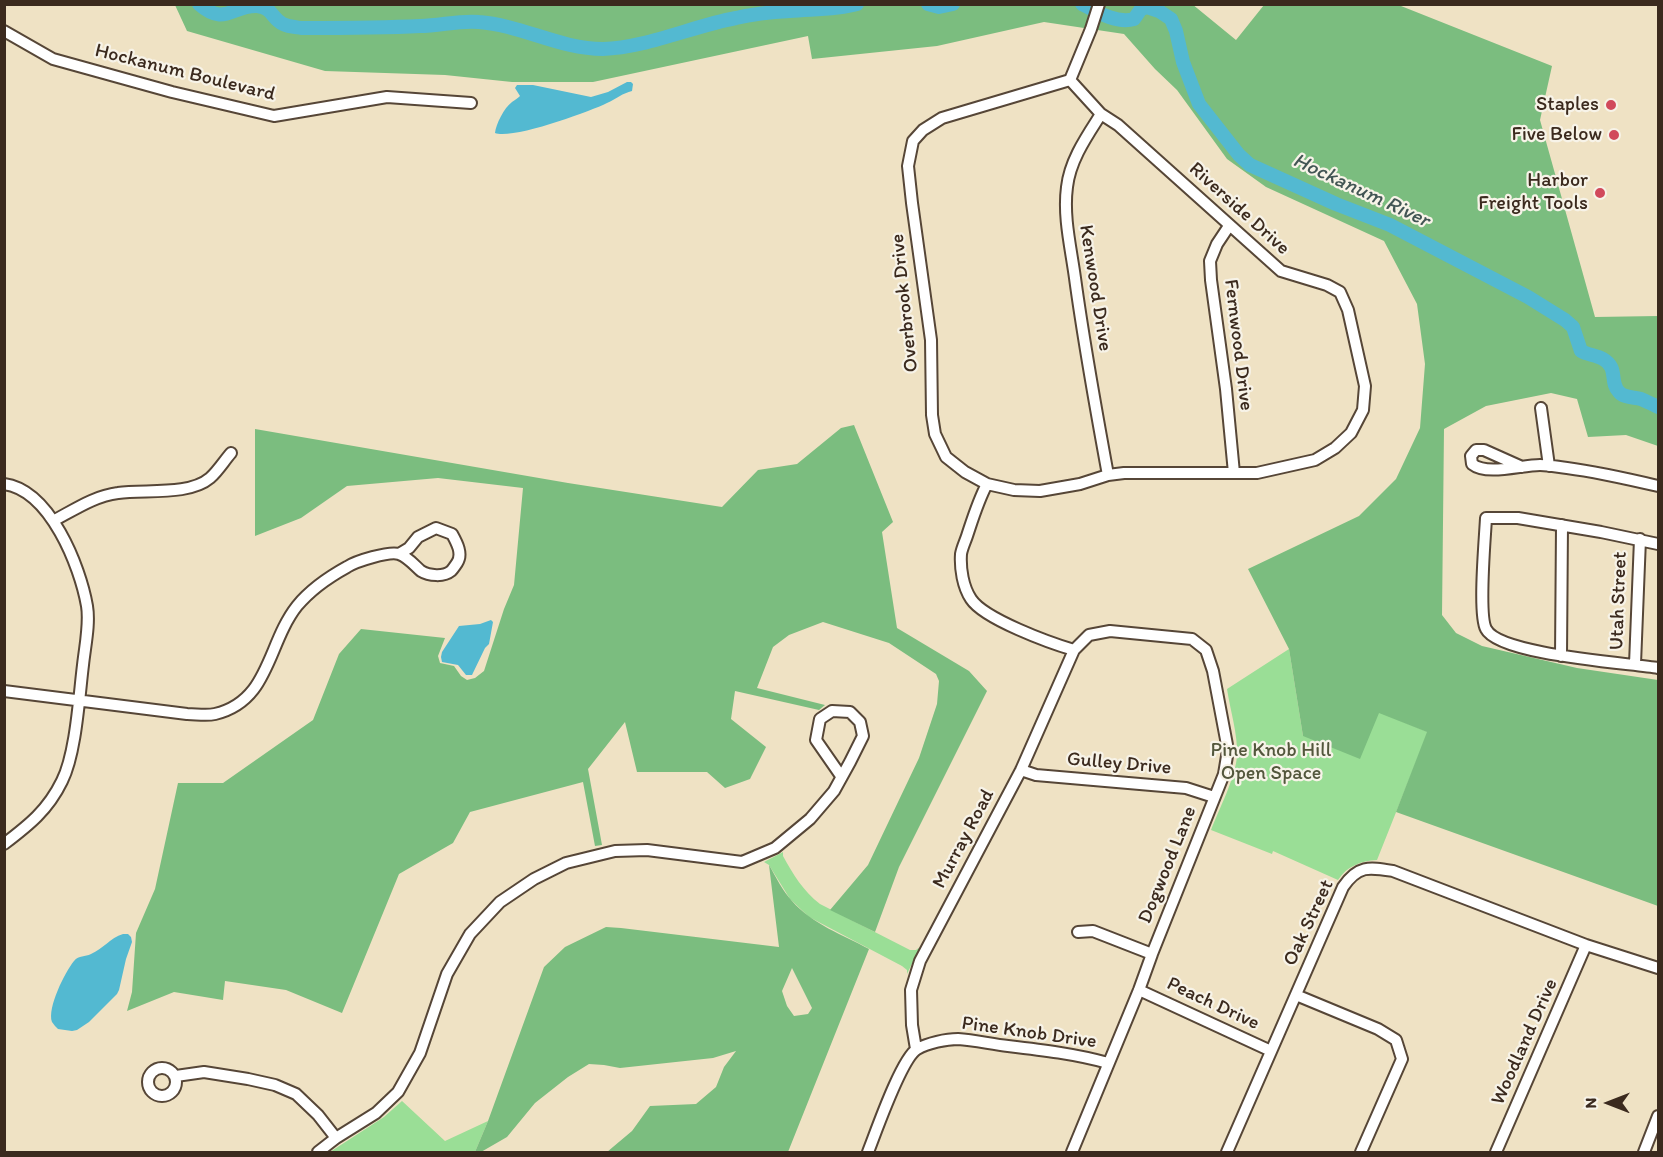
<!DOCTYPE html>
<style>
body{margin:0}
#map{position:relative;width:1663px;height:1157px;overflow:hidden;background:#efe2c4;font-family:Itim,sans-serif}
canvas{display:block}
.frame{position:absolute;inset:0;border:6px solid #3b2a1e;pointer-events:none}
.north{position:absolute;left:1579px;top:1073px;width:60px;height:60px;-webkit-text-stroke:4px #f7f3e8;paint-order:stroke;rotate:270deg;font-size:16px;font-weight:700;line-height:24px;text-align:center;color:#3b2a1e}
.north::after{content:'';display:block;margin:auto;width:21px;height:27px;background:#3b2a1e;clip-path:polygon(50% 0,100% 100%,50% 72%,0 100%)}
</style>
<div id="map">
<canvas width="1663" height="1157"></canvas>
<div class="frame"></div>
<div class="north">N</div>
</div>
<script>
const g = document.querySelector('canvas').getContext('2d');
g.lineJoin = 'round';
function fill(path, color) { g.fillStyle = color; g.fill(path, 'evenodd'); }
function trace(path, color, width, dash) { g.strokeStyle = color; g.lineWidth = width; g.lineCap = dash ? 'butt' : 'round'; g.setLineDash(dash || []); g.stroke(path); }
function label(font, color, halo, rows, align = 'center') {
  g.font = font + ' Itim,sans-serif'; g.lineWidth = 4.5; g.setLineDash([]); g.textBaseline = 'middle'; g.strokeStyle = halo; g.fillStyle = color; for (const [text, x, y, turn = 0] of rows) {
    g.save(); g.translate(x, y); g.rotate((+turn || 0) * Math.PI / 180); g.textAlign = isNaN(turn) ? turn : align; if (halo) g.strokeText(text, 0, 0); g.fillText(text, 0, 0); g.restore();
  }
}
fill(new Path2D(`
 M1289,649L1303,736L1379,712L1428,732L1377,860C1361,861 1347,866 1338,880L1273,851L1272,854L1211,830C1219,809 1236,777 1237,755C1238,735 1230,709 1227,689Z
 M783,852V856C793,874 803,891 820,904L910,950H916L920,947L907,974V970L902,966L809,917L790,899L769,865L764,862Z
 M402,1101L445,1141L488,1121L475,1152H330L384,1117Z`), '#9ade96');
fill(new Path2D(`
 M1192,4L1236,40L1264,5L1396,4L1552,66L1540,120L1595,317L1658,316V446L1626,435L1588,437L1577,399L1551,393L1486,406L1444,429L1442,615L1456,633L1482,646L1577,668L1658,680V906L1396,812L1427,732L1379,713L1360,759L1303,736L1289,649L1248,569L1359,516L1396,479L1420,428L1425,364L1417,304L1384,241L1266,187L1227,159L1177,90L1155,69L1124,34L1044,22L937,46L812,59L808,36L593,82H512L445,75L325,71L187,31L175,5Z
 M854,425L893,522L882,532L897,628L969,671L987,691L899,867L875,932L830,910L868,865L919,758L937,704L939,681L936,674L889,643L823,622L789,635L773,647L757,688L825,705L819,710L735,691L731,719L766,747L750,779L725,788L707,772H637L625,722L588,769L602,845L595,846L583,782L470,812L453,843L399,874L342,1013L286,990L225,981L223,1000L174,992L127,1011L132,992L136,933L155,889L178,783H223L313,720L339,654L361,629L445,638L438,656L440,663L454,666L461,676L467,680L475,678L484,671L504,609L514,585L523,488L438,478L347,486L301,518L255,536V429L568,483L722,507L758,470L797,464L841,428Z
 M769,865C776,877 782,890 792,901C812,924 843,935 869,949L788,1152H607L632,1131L650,1106L696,1104L716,1087L724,1067L736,1051L713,1058L620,1068L604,1065L589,1064L568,1077L535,1103L507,1137L481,1152H475L488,1121L544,967L565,947L606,927L621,928L779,947ZM792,968L812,1008L808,1014L794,1016L787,1006L782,991Z`), '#7bbd7f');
fill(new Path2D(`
 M627,82H631L633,84L632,91C623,93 616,99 607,103C589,112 511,140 495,133C496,124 504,108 512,102C515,100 518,98 520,96L515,88L517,85H533L591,97L608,92Z
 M491,620L493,622L489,644L485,648L472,675H466L458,665L442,662L441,657L442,652L459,626L480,624Z
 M123,934H128L131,937L132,942L126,959L119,990L117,994L89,1022L77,1030L72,1031L58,1029C56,1027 54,1025 52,1022C47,1008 65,972 74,961C79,955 85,957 91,954C103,949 110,938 123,934Z`), '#53b9d1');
trace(new Path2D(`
 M199,4C225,27 232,5 257,6C272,7 272,19 283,24C289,27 296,27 302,28C341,28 381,28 420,26C440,26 459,20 479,22C521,25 560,49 603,49C645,48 693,26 736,18C753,14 772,12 790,11C813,9 835,10 857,4
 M928,4L939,7L953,4
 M1082,4C1097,12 1117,24 1134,19L1141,9L1147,7L1159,11L1171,19L1176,31L1183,62L1199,104L1239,155L1250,165L1336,204L1390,225L1528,297L1565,320L1573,327L1581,351C1588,355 1596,355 1603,359C1619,368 1609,382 1619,392C1624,398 1634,397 1641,399C1647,402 1653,404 1658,407`), '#53b9d1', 14);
const minor = new Path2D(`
 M4,31L53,59L172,92L274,116L387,97L471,103
 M1070,80L1101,114L1118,125L1281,271L1327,285L1340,292L1348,310L1365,386L1363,410L1351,433L1335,448L1315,460L1257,473H1124L1108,475L1080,484L1040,491L1014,490L987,484L965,472L946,457L935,434L932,415L931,340L912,203L908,166L913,141L923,130L942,118Z
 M1070,80L1091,29L1099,4
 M1101,114C1087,136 1070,160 1067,187C1063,217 1071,248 1075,278C1084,344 1096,410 1108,475
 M1229,226L1217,244L1210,261L1211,280L1226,389L1234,473
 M1541,408L1549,466
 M1522,467L1484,450H1476L1471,456L1472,464C1487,476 1521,465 1540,465C1549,465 1558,467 1567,468C1598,472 1628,479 1658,486
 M4,484C50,490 80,566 87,606C90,624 85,646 83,665C79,697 76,753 62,781C48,810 29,825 4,844
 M987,484C978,501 973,518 967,536C965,542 962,548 961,554C960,569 963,587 971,599C984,619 1050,643 1074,650
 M53,521C74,510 94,496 118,493C144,489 189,496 210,478C218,471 224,461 231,453
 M1658,544L1601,532L1518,518H1486C1485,539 1478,614 1486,629C1499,655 1628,663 1658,668
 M1561,656L1562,525
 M1635,664L1640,539
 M4,691L187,714C196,714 206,716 215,714C270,701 267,644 297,606C311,589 327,578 347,567C356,561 389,551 399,554C408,557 415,566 421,571C429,576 444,577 451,571C453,569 455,566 457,563C463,554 457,543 452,534L436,528L418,537L409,548L399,554
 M1021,770L1036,775L1186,788L1214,797
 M1078,932L1093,931L1152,954
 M1139,990L1271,1051
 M1296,995L1378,1029L1396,1040L1402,1059L1361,1152
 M916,1049L912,1025L911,990L920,961L1021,770L1074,650L1089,635L1110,631L1192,639L1206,650L1213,671L1228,750L1224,774L1152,954L1139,990L1072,1152
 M148 1082a14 14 0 1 1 28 0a14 14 0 1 1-28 0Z
 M176,1076L204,1072L248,1079L275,1085L296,1094L318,1115L336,1138
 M318,1152L336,1138L376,1113L398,1092L420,1053L447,974L470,934L500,902L534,879L566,863L615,851L647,850L742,862L775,848L810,819L834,791L850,762L863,736L860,722L850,712L832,711L820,719L816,740L841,776
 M868,1152C876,1132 901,1059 917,1049C928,1043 946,1039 958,1039C974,1040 991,1044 1008,1046C1042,1050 1076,1054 1108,1063
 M1227,1152L1343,887C1358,865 1369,867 1393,871L1586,945L1658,968
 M1496,1152L1586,945
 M1644,1152L1658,1116`);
trace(minor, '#564637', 14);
trace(minor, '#fff', 10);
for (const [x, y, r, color] of [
 [1611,105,6,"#d1495b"],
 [1614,135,6,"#d1495b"],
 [1600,193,6,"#d1495b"]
]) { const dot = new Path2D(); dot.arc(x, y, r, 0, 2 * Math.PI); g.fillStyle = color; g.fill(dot); trace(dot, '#f7f3e8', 2); }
label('20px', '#3b2a1e', '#f7f3e8', [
 ["Hockanum Boulevard",185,73,14],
 ["Riverside Drive",1239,209,42],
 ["Kenwood Drive",1095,288,81],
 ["Overbrook Drive",905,303,-96],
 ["Fernwood Drive",1238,345,83],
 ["Utah Street",1619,601,-88],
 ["Gulley Drive",1119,764,5],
 ["Murray Road",964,839,-62],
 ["Dogwood Lane",1168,865,-68],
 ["Oak Street",1309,923,-65],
 ["Peach Drive",1213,1004,25],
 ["Pine Knob Drive",1029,1033,8],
 ["Woodland Drive",1525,1042,-66]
]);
label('20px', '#3b2a1e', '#f7f3e8', [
 ["Staples",1599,105],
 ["Five Below",1602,135],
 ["Harbor",1588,181],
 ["Freight Tools",1588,204]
], 'right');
label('20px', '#53573c', '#f7f3e8', [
 ["Pine Knob Hill",1271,751],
 ["Open Space",1271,774]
]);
label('italic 21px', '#425554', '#f7f3e8', [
 ["Hockanum River",1361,191,25]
]);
</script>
